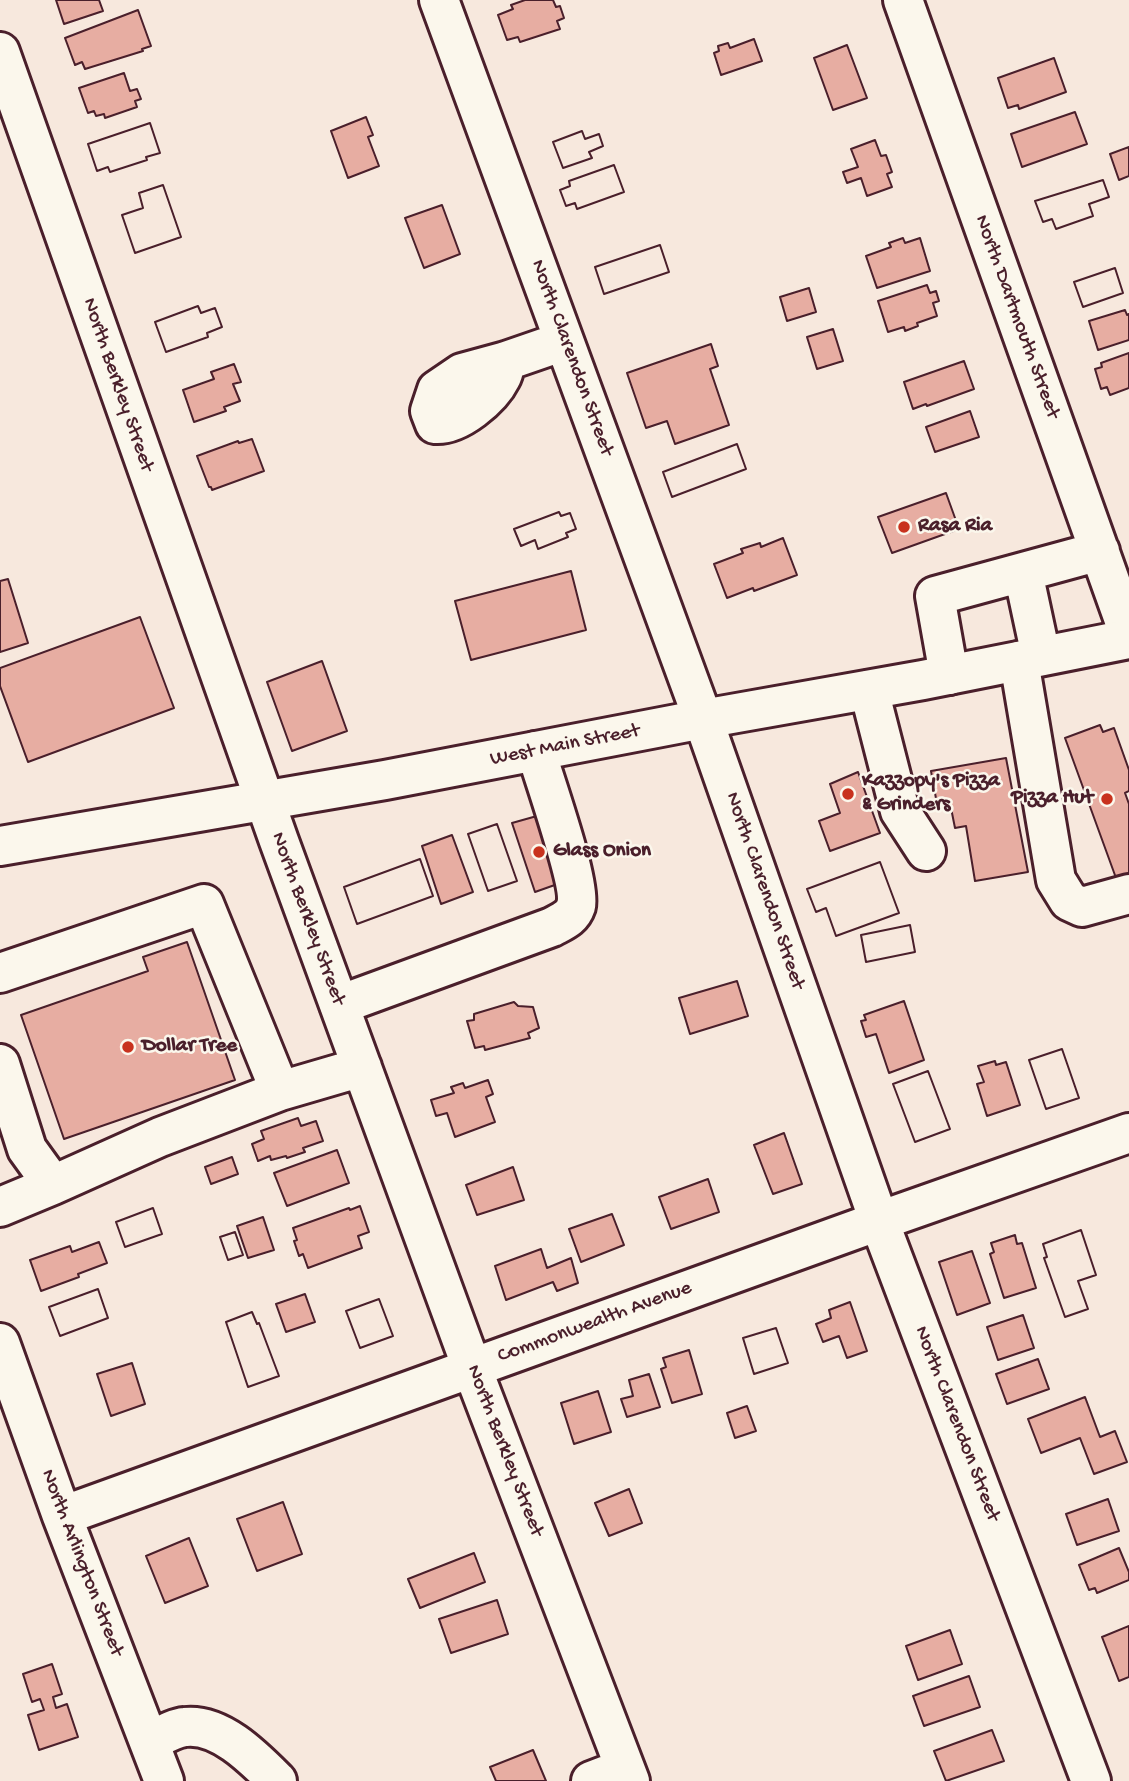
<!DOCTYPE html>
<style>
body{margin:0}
canvas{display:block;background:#f7e8dd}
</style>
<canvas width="1129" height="1781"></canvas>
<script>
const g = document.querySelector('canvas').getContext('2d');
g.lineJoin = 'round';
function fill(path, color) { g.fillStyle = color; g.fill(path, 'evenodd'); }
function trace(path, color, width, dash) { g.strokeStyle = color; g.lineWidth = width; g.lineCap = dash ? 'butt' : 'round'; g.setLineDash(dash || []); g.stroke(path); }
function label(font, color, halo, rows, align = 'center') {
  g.font = font + ' "Gochi Hand",sans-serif'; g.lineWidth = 5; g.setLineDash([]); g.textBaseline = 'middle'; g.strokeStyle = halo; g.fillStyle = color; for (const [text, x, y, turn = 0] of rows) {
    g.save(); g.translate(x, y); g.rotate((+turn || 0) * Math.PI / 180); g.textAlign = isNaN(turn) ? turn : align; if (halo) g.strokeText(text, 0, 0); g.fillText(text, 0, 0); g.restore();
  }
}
const building = new Path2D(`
 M56,0H99L103,11L64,24Z
 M525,0H553L556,7L560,6L564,18L557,21L560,29L520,42L518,37L507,40L498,15L513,9L511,5Z
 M138,10L151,46L142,49L143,51L85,69L82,62L75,65L65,38Z
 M754,39L762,61L721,75L714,53L719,51L718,46L728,43L730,48Z
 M847,45L867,98L833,110L814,58Z
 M1054,58L1066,92L1019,109L1018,105L1008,108L998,78Z
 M124,73L130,91L137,89L141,99L135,101L137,107L105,118L104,114L96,116L94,111L88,113L79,88Z
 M1075,112L1087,144L1022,167L1011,134Z
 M366,117L373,135L368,137L379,166L348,178L331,131Z
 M150,123L160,153L146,157L147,160L110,172L108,167L97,171L88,144Z
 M150,123L160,153L146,157L147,160L110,172L108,167L97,171L88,144Z
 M582,131L585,139L599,134L603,146L589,152L592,158L563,168L553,142Z
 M582,131L585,139L599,134L603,146L589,152L592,158L563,168L553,142Z
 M875,140L881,156L886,155L892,172L887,174L892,187L867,196L861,178L847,183L843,172L858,167L851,149Z
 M1129,147V176L1119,180L1110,154Z
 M614,165L624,192L577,209L575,203L566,206L560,190L570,186L569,181Z
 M614,165L624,192L577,209L575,203L566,206L560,190L570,186L569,181Z
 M1103,180L1109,197L1089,204L1093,216L1056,229L1052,219L1043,222L1035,201Z
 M1103,180L1109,197L1089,204L1093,216L1056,229L1052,219L1043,222L1035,201Z
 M163,185L181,237L135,253L122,215L143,208L139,193Z
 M163,185L181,237L135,253L122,215L143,208L139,193Z
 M442,205L460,254L424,268L405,218Z
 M903,238L905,243L920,238L930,271L877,288L866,256L891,247L889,243Z
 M660,245L669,272L604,294L595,267Z
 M660,245L669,272L604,294L595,267Z
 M1115,268L1123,293L1083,307L1074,282Z
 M1115,268L1123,293L1083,307L1074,282Z
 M927,285L930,293L936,291L939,301L933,303L937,316L917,323L918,326L905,331L904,327L888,332L878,301Z
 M809,288L816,312L787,321L780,297Z
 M198,306L201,313L215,308L222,327L207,333L208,337L166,352L155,322Z
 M198,306L201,313L215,308L222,327L207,333L208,337L166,352L155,322Z
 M1125,310L1127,315L1129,314V340L1098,350L1089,321Z
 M833,329L843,361L817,369L807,337Z
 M711,344L718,366L710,369L729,425L675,444L667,421L646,428L627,373Z
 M1129,353V388L1110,395L1107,387L1101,389L1095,369L1102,367L1101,363Z
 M964,361L974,389L927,406L926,404L913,409L904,382Z
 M234,364L241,382L233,384L240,401L224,407L226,411L194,422L183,390L214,379L211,372Z
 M970,411L979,437L935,452L926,427Z
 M252,439L264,471L212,490L211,487H209L197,456L238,441L239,443Z
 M737,444L746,469L672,497L663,472Z
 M737,444L746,469L672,497L663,472Z
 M946,493L959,529L892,553L878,517Z
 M559,512L561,516L570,513L576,529L566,533L568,537L538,549L535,540L521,546L514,529Z
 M559,512L561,516L570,513L576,529L566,533L568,537L538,549L535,540L521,546L514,529Z
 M783,538L797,575L754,591L753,588L727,598L714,564L743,553L741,549L760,543L761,547Z
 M571,571L586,630L471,660L455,601Z
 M8,579L28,643L0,652V581Z
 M140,617L174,708L28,762L0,686V668Z
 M322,661L347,731L292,751L267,682Z
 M1100,725L1103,732L1114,728L1129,770V791L1125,793L1129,804V873L1116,878L1065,738Z
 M1006,758L1028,872L975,881L966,826L955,828L950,803L937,804L931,771Z
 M858,772L880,833L830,851L819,821L840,813L830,784Z
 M544,814L566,881L535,892L512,823Z
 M497,824L517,881L488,891L468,834Z
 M497,824L517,881L488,891L468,834Z
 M452,835L473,892L441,904L422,846Z
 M420,859L433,896L357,924L344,887Z
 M420,859L433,896L357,924L344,887Z
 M880,862L899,913L836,936L826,908L816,912L807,889Z
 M880,862L899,913L836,936L826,908L816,912L807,889Z
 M910,925L915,952L866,962L861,935Z
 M910,925L915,952L866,962L861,935Z
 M187,942L235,1080L64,1139L21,1015L148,971L143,957Z
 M737,981L748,1016L690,1034L679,998Z
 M904,1001L924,1060L889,1073L876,1034L866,1037L861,1021L866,1020L864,1015Z
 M514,1002L518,1006L533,1007L539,1028L528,1033L530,1038L485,1050L484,1046L475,1048L467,1021L474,1020V1014Z
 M1062,1049L1079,1098L1046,1109L1029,1060Z
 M1062,1049L1079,1098L1046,1109L1029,1060Z
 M995,1061L996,1065L1006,1062L1020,1105L987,1116L977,1084L984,1082L978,1066Z
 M928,1071L950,1129L915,1142L893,1084Z
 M928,1071L950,1129L915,1142L893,1084Z
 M488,1080L493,1094L486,1097L495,1122L455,1137L447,1113L436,1116L431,1100L454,1093L451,1087L463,1083L465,1088Z
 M298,1118L301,1126L316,1121L323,1141L303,1148L305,1152L287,1158L286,1156L271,1160L270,1156L258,1161L252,1144L264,1139L261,1131Z
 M784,1133L802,1184L773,1194L754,1145Z
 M337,1150L349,1183L287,1206L274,1173Z
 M232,1157L238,1174L211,1184L205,1167Z
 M513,1167L524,1200L477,1215L466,1185Z
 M708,1179L719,1212L671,1229L659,1197Z
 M360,1206L369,1232L358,1236L362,1248L308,1268L303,1254L299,1256L294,1241L297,1240L293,1228L349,1208L350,1210Z
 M153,1208L162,1234L125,1247L116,1222Z
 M153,1208L162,1234L125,1247L116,1222Z
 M612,1214L624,1245L581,1262L569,1229Z
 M263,1217L274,1250L248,1258L237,1226Z
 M1081,1230L1096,1275L1078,1281L1088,1309L1065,1317L1044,1258L1047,1257L1043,1244Z
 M1081,1230L1096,1275L1078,1281L1088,1309L1065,1317L1044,1258L1047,1257L1043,1244Z
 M235,1232L243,1255L228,1260L220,1237Z
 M235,1232L243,1255L228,1260L220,1237Z
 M1015,1235L1017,1244L1022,1243L1036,1288L1004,1298L990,1254L994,1252L991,1243Z
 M99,1242L107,1263L78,1274L79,1277L41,1291L30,1260L70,1246L72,1252Z
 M541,1249L547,1268L571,1258L578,1283L557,1291L553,1282L506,1300L495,1266Z
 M972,1251L990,1303L957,1315L939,1262Z
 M98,1289L108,1318L60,1336L49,1307Z
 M98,1289L108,1318L60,1336L49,1307Z
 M305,1294L315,1322L286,1332L276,1304Z
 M379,1299L393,1336L360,1348L346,1311Z
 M379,1299L393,1336L360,1348L346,1311Z
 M850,1302L867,1351L847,1358L839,1336L823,1342L816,1324L831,1318L829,1310Z
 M252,1312L257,1324L259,1323L279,1376L248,1387L226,1322Z
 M252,1312L257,1324L259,1323L279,1376L248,1387L226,1322Z
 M1023,1315L1034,1348L998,1360L987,1327Z
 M776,1328L788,1363L754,1374L743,1338Z
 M776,1328L788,1363L754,1374L743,1338Z
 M689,1350L702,1394L672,1403L661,1369L666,1367L663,1358Z
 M1038,1359L1049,1389L1007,1404L996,1374Z
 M132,1363L145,1404L111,1416L97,1374Z
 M649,1374L660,1407L627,1417L621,1399L633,1396L629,1380Z
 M598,1391L611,1432L574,1444L561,1403Z
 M1085,1397L1100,1437L1115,1431L1127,1462L1094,1474L1080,1438L1041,1453L1028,1419Z
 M747,1406L756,1431L735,1438L727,1413Z
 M629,1489L642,1523L609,1536L595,1503Z
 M1108,1499L1119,1531L1077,1545L1066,1514Z
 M283,1502L302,1554L257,1571L237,1519Z
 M189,1538L208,1586L165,1603L146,1556Z
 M1119,1548L1129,1572V1580L1097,1593L1095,1588L1089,1590L1079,1565Z
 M474,1553L485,1582L420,1608L408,1579Z
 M497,1600L508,1634L451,1653L439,1619Z
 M1129,1626V1677L1119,1681L1102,1637Z
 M950,1630L962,1664L918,1680L906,1646Z
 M52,1664L62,1694L53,1697L56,1708L67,1704L78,1737L39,1750L28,1715L44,1710L40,1699L32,1702L23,1674Z
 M969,1676L980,1707L924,1726L913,1696Z
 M992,1730L1004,1761L946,1781L934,1751Z
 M533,1750L546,1781H496L490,1767Z`);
fill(building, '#e7ada2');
trace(building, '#4a1f2b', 2);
const minor = new Path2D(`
 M439,0L703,719L879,1221L1091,1781
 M903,0L1129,634
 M0,52L279,841L472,1368L630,1781
 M506,361C505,366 504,373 501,378C491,398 458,426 435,424L430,411L437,390L462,373L506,361L564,341
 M1023,572L1041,656
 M1019,661L1056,880L1069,901L1082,907L1129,894
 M949,675L935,596L1100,551
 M869,690L900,811L926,851
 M0,973L204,904L280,1091L362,1067
 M339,1005L552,927C563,921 572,918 576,906C582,885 544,779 536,751
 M0,1064L27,1149L53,1185L160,1137L280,1091
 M0,1207L53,1185
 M0,1343L62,1516L164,1781
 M62,1516L879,1221L1129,1133
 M149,1742C160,1737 173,1728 185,1727C220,1723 254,1758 277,1781
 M591,1781L625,1768`);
const major = new Path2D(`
 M0,846L385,780L703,719L923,680L1129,639`);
trace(minor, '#4a1f2b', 44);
trace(major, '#4a1f2b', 44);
trace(minor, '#fbf7ec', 38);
trace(major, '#fbf7ec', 38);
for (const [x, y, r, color] of [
 [904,527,7,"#c8321e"],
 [848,794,7,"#c8321e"],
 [1107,799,7,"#c8321e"],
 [539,852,7,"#c8321e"],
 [128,1047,7,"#c8321e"]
]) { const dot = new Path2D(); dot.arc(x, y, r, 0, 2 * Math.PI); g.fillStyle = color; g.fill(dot); trace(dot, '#fbf7ec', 2.5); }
label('21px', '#4a1f2b', '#fbf7ec', [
 ["North Dartmouth Street",1016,317,70],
 ["North Clarendon Street",571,358,70],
 ["North Berkley Street",117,385,71],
 ["West Main Street",565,746,-11],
 ["North Clarendon Street",764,891,71],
 ["North Berkley Street",307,919,70],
 ["Commonwealth Avenue",595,1323,-20],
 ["North Clarendon Street",956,1424,69],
 ["North Berkley Street",504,1451,69],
 ["North Arlington Street",81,1563,69]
]);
label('bold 21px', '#4a1f2b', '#fbf7ec', [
 ["Rasa Ria",918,527],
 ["Kazzopy's Pizza",862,782],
 ["& Grinders",862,806],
 ["Pizza Hut",1093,799,"right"],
 ["Glass Onion",553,852],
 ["Dollar Tree",142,1047]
], 'left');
</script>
